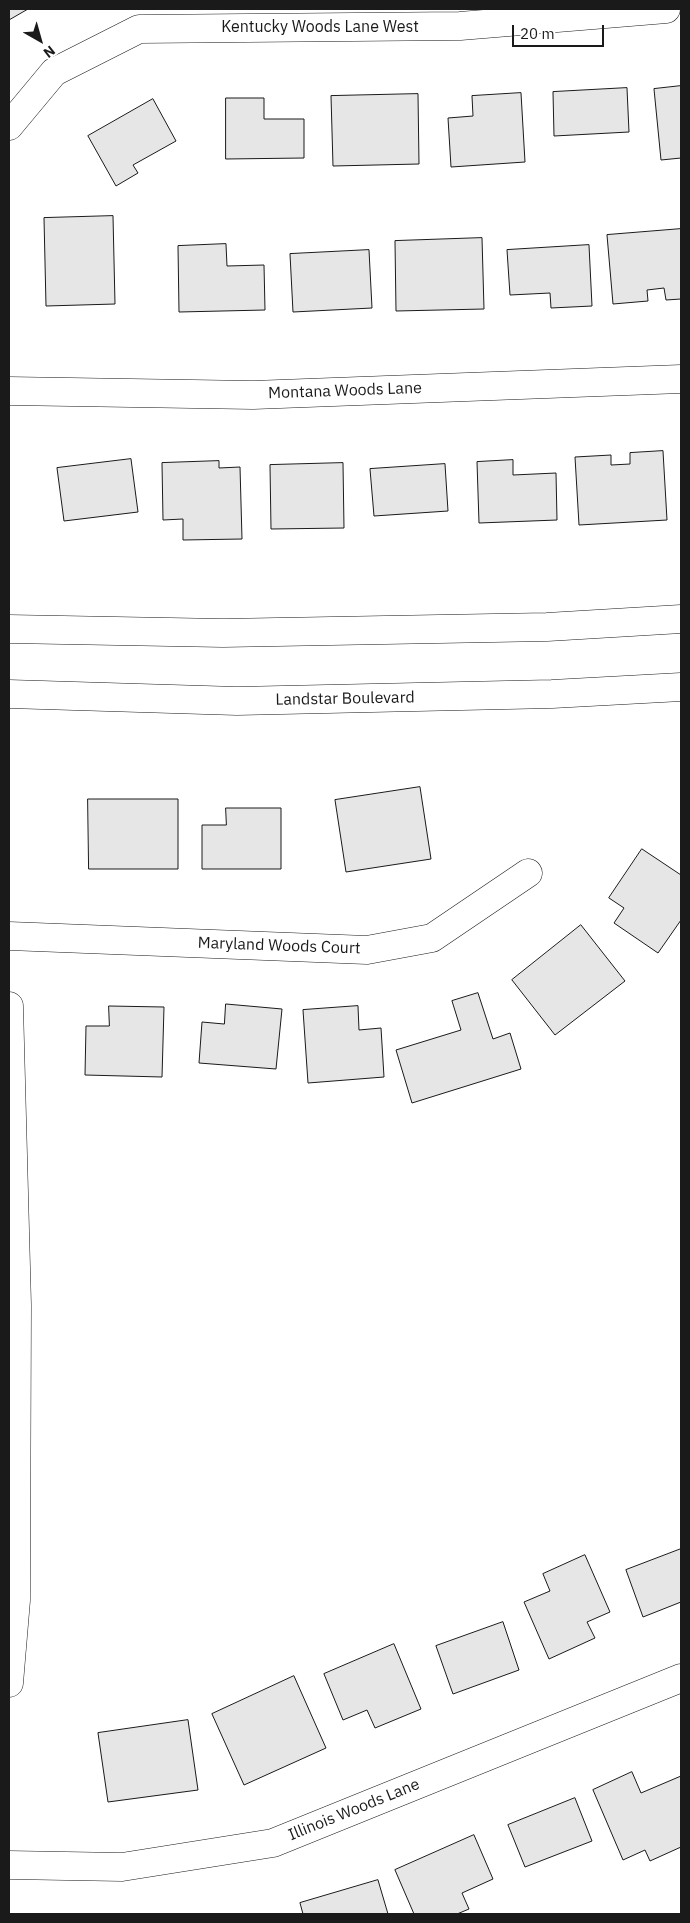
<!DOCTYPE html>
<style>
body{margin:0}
#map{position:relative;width:690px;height:1923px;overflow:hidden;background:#fff;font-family:"IBM Plex Sans",sans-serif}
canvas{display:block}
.frame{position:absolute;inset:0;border:10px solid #1a1a1a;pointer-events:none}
.north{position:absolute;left:15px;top:15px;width:50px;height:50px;-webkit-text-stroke:4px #fff;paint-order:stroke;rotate:142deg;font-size:14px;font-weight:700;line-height:20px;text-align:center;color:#1a1a1a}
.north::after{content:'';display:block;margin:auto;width:18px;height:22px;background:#1a1a1a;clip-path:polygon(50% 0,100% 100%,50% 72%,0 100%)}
.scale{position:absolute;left:512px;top:25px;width:92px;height:22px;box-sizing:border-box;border:2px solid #1a1a1a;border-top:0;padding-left:6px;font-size:15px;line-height:18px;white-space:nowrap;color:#1a1a1a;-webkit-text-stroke:4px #fff;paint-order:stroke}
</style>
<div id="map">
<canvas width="690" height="1923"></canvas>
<div class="frame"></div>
<div class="north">N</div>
<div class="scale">20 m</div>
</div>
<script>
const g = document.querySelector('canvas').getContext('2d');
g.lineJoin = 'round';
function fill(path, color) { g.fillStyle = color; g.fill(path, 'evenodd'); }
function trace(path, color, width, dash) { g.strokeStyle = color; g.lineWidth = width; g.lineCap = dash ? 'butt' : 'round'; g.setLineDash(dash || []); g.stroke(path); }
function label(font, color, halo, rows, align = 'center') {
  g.font = font + ' "IBM Plex Sans",sans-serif'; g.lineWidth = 4; g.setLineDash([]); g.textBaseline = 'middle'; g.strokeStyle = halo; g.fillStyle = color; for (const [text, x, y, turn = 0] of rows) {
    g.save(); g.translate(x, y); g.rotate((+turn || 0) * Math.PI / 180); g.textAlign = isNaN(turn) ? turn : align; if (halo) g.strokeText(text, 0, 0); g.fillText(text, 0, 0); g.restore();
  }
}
const building = new Path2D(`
 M9,9H28L9,20Z
 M681,86V158L661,160L654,89Z
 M627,88L629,132L554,136L553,92Z
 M521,93L525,162L451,167L448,118L473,116L472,96Z
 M418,94L419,164L333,166L331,96Z
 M226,98H264V119H304V158L226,159Z
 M153,99L176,141L133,165L138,173L116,186L88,136Z
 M113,216L115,304L46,306L44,218Z
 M681,229V299L666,300L664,288L647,290L648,301L613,304L607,235Z
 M482,238L484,309L396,311L395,241Z
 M226,244L227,266L264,265L265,310L179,312L178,246Z
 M589,245L592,306L551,308L550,293L510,295L507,250Z
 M369,250L372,308L293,312L290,254Z
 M663,451L667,520L579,525L575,457L611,455V465L630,464V453Z
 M131,459L138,512L64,521L57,468Z
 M513,460V475L556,473L557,520L479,523L477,462Z
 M219,461V468L240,467L242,539L183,540V519L163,520L162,463Z
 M343,463L344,528L271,529L270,465Z
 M445,464L448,511L374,516L370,469Z
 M420,787L431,859L346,872L335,800Z
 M88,799H178V869H89Z
 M226,808H281V869H202V825H226Z
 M642,849L681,875V920L658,953L614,923L624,908L609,898Z
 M581,925L625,981L555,1035L512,980Z
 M478,993L493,1039L510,1033L521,1069L412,1103L396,1050L461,1030L452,1001Z
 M226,1004L282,1009L276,1069L199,1063L202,1022L224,1024Z
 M109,1006L164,1007L162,1077L85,1075L86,1026H109Z
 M358,1006L359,1030L381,1028L384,1077L308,1083L303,1010Z
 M681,1549V1602L643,1617L626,1570Z
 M585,1555L610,1612L587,1622L595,1638L549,1659L524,1602L550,1591L543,1574Z
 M503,1622L519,1670L453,1694L436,1646Z
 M394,1644L421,1709L375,1728L367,1710L343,1720L324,1674Z
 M294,1676L326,1748L244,1785L212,1714Z
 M188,1720L198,1790L108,1802L98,1733Z
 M632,1772L641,1793L681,1776V1847L650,1861L645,1850L623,1860L593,1790Z
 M575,1798L592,1841L525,1867L508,1825Z
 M474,1835L493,1879L462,1893L469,1909L457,1914H414L395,1870Z
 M378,1880L388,1914H303L300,1903Z`);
fill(building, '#e6e6e6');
trace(building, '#1a1a1a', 1);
const minor = new Path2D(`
 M9,126L54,72L139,29L460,26L666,9
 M9,391L253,395L681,379
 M9,629L223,633L547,627L681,619
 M9,694L237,701L552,694L681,687
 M9,936L367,950L432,938L528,873
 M9,1006L17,1305L16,1600L9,1683
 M9,1865L122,1867L273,1843L681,1678`);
trace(minor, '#1a1a1a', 29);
trace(minor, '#fff', 28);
label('16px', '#1a1a1a', '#fff', [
 ["Kentucky Woods Lane West",320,27],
 ["Montana Woods Lane",345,391,-2],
 ["Landstar Boulevard",345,699,-1],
 ["Maryland Woods Court",279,946,2],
 ["Illinois Woods Lane",354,1810,-22]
]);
</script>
